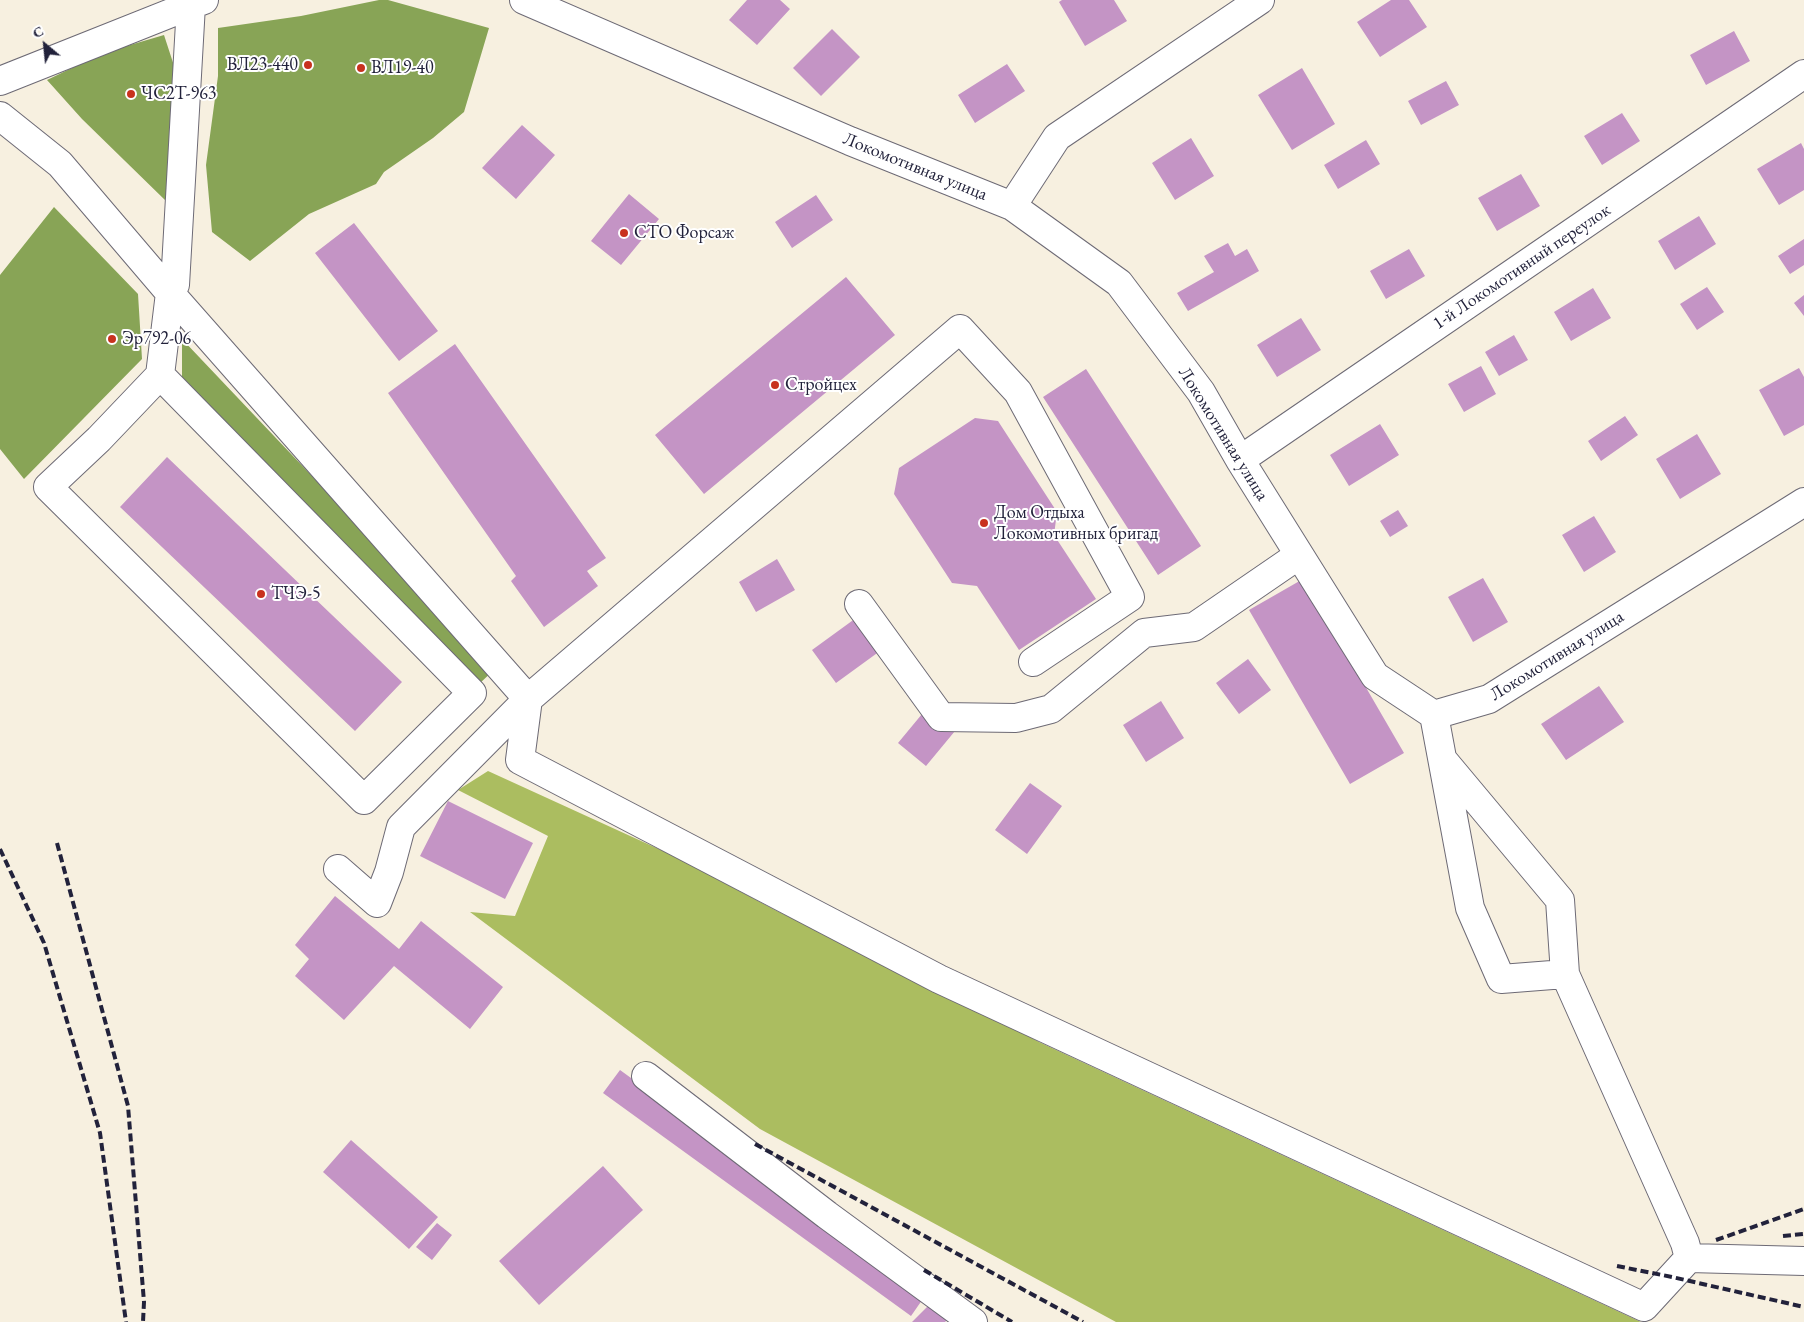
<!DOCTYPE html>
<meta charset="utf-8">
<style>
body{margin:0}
#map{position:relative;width:1804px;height:1322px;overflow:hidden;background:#f7f0e0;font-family:"EB Garamond",serif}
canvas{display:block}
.north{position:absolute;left:20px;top:20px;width:50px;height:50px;-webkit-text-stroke:4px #fff;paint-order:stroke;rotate:332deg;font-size:14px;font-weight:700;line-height:20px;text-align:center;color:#22223b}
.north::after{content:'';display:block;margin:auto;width:18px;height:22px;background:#22223b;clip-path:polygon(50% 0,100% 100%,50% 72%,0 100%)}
</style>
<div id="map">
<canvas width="1804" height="1322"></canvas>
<div class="north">С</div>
</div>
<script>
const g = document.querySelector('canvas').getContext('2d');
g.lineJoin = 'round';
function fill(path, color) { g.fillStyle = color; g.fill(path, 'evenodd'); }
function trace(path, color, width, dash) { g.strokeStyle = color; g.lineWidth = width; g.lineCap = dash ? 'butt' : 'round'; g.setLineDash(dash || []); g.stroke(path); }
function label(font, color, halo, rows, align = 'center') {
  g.font = font + ' "EB Garamond",serif'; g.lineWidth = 4; g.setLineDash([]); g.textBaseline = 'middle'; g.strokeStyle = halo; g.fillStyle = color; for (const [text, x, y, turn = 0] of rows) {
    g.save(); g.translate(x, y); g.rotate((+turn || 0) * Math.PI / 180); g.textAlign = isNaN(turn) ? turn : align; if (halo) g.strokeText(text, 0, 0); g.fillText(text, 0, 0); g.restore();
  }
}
fill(new Path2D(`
 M488,771L674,856L775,910L962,1000L1039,1042L1641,1322H1116L760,1129L470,912L515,916L548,836L458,790Z`), '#abbd60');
fill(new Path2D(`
 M379,0H388L489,28L464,112L433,138L384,172L376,184L309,214L250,261L212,232L206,165L218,76V28L301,16Z
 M164,35L178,78L166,201L82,119L47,80L103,53Z
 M54,207L138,294L142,359L24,479L0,449V275Z
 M182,339L495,669L479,684L182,386Z`), '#88a456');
fill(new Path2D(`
 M747,0H780L790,9L757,45L729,20Z
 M1062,0H1114L1127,21L1085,46L1059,2Z
 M1391,0H1409L1427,27L1380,57L1357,22Z
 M832,29L860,57L821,96L793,68Z
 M1734,31L1750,61L1706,85L1690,55Z
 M1007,64L1025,91L975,123L958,95Z
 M1302,68L1335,124L1292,150L1258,95Z
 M1446,81L1459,105L1421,125L1408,101Z
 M1622,113L1640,141L1602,165L1584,136Z
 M522,125L555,155L516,199L482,168Z
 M1191,138L1214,176L1175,200L1152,163Z
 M1366,140L1380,164L1338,189L1324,165Z
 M1801,143L1804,149V190L1779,205L1757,169Z
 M1521,174L1540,206L1497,231L1478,198Z
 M629,194L659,219L621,265L591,241Z
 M816,195L833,220L792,248L775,222Z
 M1699,216L1716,244L1675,270L1658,241Z
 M354,223L438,331L399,361L315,253Z
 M1804,239V265L1790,274L1778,256Z
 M1228,243L1235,256L1247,249L1259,271L1188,311L1177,293L1214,272L1204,256Z
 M1409,249L1425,276L1386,299L1370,271Z
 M846,277L895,335L704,494L655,435Z
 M1707,287L1724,312L1697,330L1680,304Z
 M1593,288L1611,318L1571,341L1554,312Z
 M1804,295V316L1794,303Z
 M1301,318L1321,350L1277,377L1257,345Z
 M1514,335L1528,360L1499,376L1485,352Z
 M455,344L606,558L587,571L598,586L544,627L511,581L516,576L388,393Z
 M1481,366L1496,394L1464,412L1448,384Z
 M1799,368L1804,377V425L1784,436L1759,390Z
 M1086,369L1201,546L1158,575L1043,397Z
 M1625,416L1638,435L1601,461L1588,441Z
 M975,418L998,421L1057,512L1054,535L1096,599L1019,650L977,586L952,583L894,494L899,468Z
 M1380,424L1399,455L1349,486L1330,455Z
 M1697,434L1721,474L1680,499L1656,459Z
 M167,457L402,682L355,731L120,507Z
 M1398,510L1408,526L1390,537L1380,521Z
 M1594,516L1616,552L1584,572L1562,535Z
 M777,559L795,590L756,612L739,582Z
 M1483,578L1508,622L1473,642L1448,597Z
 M1303,579L1404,753L1350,784L1249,610Z
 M856,618L880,651L836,683L812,650Z
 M1248,659L1271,690L1239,714L1216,683Z
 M1599,686L1624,722L1566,760L1541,724Z
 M1161,701L1184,738L1146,762L1123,725Z
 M927,708L955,731L926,766L898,743Z
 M1030,783L1062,806L1027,854L995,830Z
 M448,801L533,843L505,899L420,856Z
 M335,896L399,949L421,921L503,987L470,1029L394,966L344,1020L295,976L309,959L295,945Z
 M620,1070L927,1293L911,1316L603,1093Z
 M351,1140L438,1217L409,1249L323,1172Z
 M603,1166L643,1210L539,1305L499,1261Z
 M437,1223L452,1235L432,1260L416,1247Z
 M930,1304L947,1320L945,1322H912Z`), '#c494c5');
const minor = new Path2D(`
 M524,0L850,141L1012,206L1119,283L1201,392L1240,460L1375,676L1434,715L1489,699L1804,502
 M0,81L191,5
 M0,116L60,164L170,293L528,699L960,329L1018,392L1130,597L1033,662
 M1012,206L1057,137L1260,0
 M160,375L99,439L48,487L364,800L472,693L160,375L170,293L175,285L191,5L204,0
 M1240,460L1804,74
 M859,604L941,717L1016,718L1051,709L1144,633L1194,627L1299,555
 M528,699L520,760L939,979L1644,1307L1689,1258L1804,1261
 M1434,715L1470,908L1501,979L1565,974L1560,900L1443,760
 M338,869L377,903L389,872L401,827L528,699
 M1565,974L1685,1243L1689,1258
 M646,1076L827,1215L973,1322`);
trace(minor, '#6d6a75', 30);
trace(minor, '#fff', 28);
trace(new Path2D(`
 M57,843L128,1106L144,1302L143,1322
 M0,849L44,943L100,1133L126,1322
 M755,1144L1083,1322
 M1783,1236L1804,1234
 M1716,1240L1804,1209
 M1617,1266L1672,1277L1804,1307
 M924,1270L1012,1322`), '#22223b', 4, [8, 4]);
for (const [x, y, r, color] of [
 [308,65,5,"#c8321e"],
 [361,68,5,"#c8321e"],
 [131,94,5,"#c8321e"],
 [624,233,5,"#c8321e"],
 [112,339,5,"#c8321e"],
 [775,385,5,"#c8321e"],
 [984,523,5,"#c8321e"],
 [261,594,5,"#c8321e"]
]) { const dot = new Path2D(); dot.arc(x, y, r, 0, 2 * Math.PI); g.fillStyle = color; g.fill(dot); trace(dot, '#fff', 2); }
label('18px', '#22223b', '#fff', [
 ["ВЛ23-440",298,65,"right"],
 ["ВЛ19-40",371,68],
 ["ЧС2Т-963",141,94],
 ["СТО Форсаж",634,233],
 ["Эр792-06",122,339],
 ["Стройцех",785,385],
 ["Дом Отдыха",994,513],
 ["Локомотивных бригад",994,534],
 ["ТЧЭ-5",271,594]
], 'left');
label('18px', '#22223b', '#fff', [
 ["Локомотивная улица",915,167,22],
 ["1-й Локомотивный переулок",1522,267,-34],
 ["Локомотивная улица",1223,434,58],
 ["Локомотивная улица",1557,656,-32]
]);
</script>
